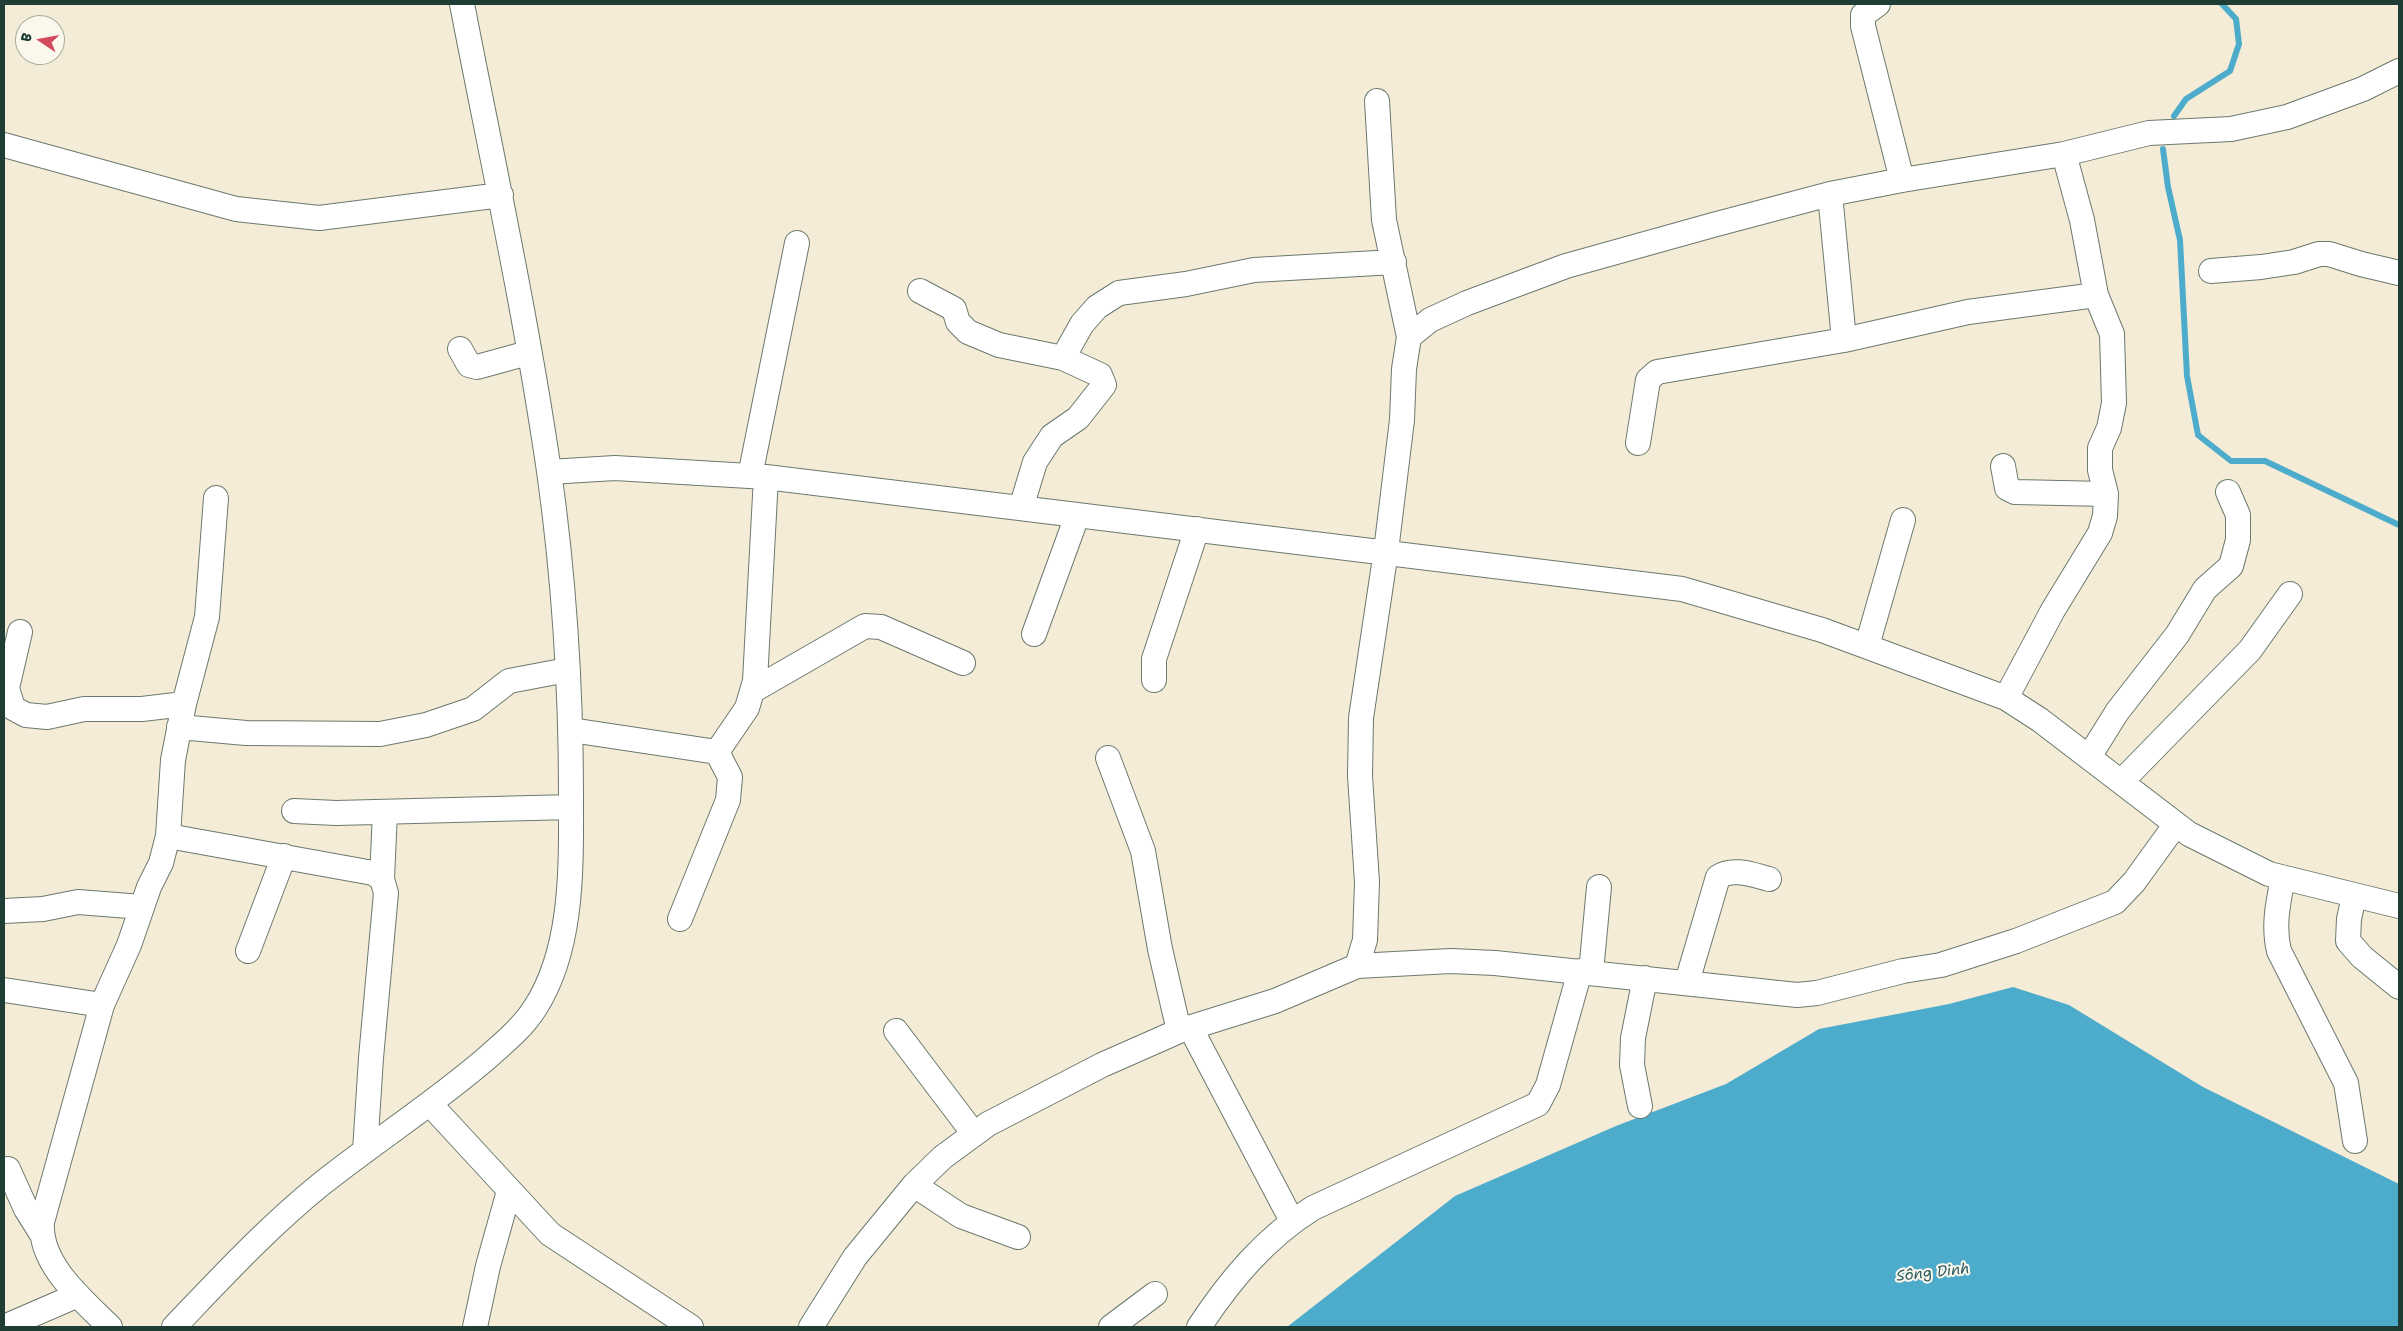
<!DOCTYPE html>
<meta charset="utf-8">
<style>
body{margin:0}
#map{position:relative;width:2403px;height:1331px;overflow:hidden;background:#f4ecd7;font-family:"Shantell Sans",sans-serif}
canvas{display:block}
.frame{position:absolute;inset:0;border:5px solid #1f3d34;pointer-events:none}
.north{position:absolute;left:15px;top:15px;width:50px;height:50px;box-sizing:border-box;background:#fbf7ec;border:1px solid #a3ada2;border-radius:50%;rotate:282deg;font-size:14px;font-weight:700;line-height:20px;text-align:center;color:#1f3d34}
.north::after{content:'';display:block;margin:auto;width:18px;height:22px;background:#d1495b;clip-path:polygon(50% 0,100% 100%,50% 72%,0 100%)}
</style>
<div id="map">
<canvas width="2403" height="1331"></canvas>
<div class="frame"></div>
<div class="north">B</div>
</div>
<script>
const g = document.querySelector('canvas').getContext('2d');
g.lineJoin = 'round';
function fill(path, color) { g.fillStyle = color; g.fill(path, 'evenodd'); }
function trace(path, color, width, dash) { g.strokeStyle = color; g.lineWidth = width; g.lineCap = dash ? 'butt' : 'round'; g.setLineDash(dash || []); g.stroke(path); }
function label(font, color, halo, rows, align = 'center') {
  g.font = font + ' "Shantell Sans",sans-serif'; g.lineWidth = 4; g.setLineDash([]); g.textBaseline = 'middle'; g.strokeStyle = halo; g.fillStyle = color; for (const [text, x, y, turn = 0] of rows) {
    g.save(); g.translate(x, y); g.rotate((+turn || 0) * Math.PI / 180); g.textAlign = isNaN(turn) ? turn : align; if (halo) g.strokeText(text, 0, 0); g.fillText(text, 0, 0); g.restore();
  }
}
fill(new Path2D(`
 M2013,987L2069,1005L2203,1087L2399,1184V1327H1287L1455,1196L1616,1126L1726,1084L1819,1029L1949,1004Z`), '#4daccb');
trace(new Path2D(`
 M2174,116L2186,99L2230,71L2239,44L2236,19L2222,4
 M2163,149L2168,187L2180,240L2187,376L2198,435L2231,461H2265L2399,525`), '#4daccb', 6);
const minor = new Path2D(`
 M1878,4L1863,15V26L1902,180
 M1377,101L1384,220L1409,337
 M4,145L236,209L319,218L501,195
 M1830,194L1844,340
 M2211,271L2261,267L2294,262L2319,254H2329L2361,264L2399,273
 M920,291L954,309L958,322L968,332L999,345L1063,358L1100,375L1104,385L1078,418L1052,436L1035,462L1021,508
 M460,349L469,365L477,367L528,353
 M1063,358L1082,324L1097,307L1119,293L1186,284L1254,270L1394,262
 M1638,443L1648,380L1657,372L1844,340L1968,312L2096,295
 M2003,466L2007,488L2015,492L2106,494
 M549,472L615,468L766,477L1682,589L1822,630L2006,698L2040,720L2189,834L2269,874L2399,906
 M750,476L797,243
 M20,632L7,688L13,708L26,715L47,717L84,709H142L184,704
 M1034,634L1077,516
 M1867,646L1903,520
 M1154,680V659L1197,529
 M752,691L865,626L881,627L963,663
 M2006,698L2053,610L2100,533L2105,516L2106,494L2100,470V448L2109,428L2114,403L2112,334L2096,295L2082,220L2064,154
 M179,727L246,733L380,734L426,725L473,709L509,681L567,670
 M571,730L717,752
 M717,752L747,708L755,681L766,477
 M2089,757L2117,712L2177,635L2205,589L2231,566L2238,540V515L2228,492
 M1108,758L1143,851L1160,949L1179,1031
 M2121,782L2250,650L2290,594
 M294,811L336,813L571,807
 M168,836L373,873L382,879L386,893L371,1058L365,1151
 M2283,878C2278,903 2273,926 2279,951L2346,1083L2355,1141
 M382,879L385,812
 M2354,896L2349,919L2348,941L2362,957L2399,987
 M4,911L43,909L78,902L142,907
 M680,919L728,800L730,777L717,752
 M248,951L284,856
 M1357,966L1451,961L1495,963L1797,995L1817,993L1903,971L1941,965L2016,941L2115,902L2134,882L2176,824
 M1591,972L1599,887
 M1687,982L1718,877C1733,867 1753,875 1769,879
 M4,990L102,1005
 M1190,1027L1292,1221
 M896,1031L974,1134
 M430,1104L550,1234L691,1327
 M1640,1106L1632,1065L1633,1038L1645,978
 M8,1169L26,1209L41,1233
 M914,1185L961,1216L1018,1237
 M4,1327L78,1295
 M110,1327C83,1300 39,1265 42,1222L102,1005L129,945L149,887L161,863L168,836L173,760L184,704L207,617L216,498
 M174,1327C221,1278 267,1228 320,1185C375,1141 435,1103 488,1057C505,1042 523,1027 535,1008C574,948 571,864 571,795C571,688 564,578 549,471C526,314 492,159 462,4
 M475,1327L488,1266L509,1191
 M811,1327L855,1257L914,1185L943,1157L988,1124L1102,1065L1179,1031L1275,1001L1357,966L1365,940L1367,882L1360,776L1361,718L1386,551L1402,420L1404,369L1409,337L1430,320L1467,303L1566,266L1713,225L1830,194L1902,180L2064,154L2149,133L2231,129L2287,117L2363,89L2399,71
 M1111,1327L1155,1294
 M1199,1327C1230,1280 1265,1238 1313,1208L1538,1104L1548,1085L1580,971`);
trace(minor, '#6a7a6d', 26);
trace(minor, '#fff', 24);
label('italic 15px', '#2d5e61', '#fbf7ec', [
 ["Sông Dinh",1933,1273,-6]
]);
</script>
